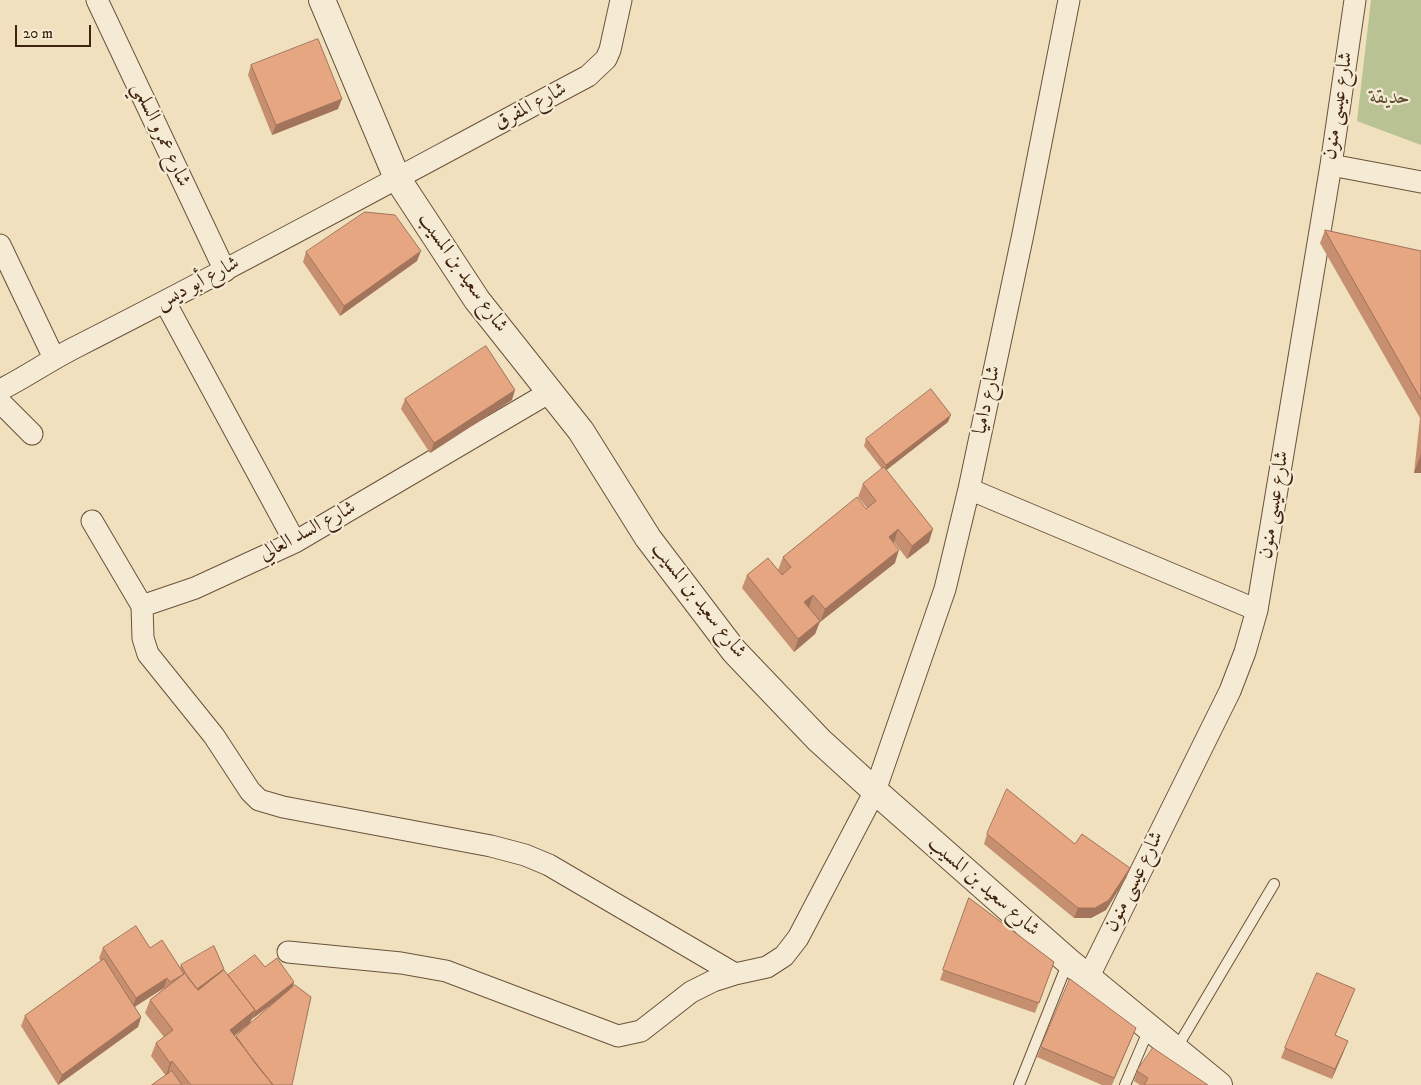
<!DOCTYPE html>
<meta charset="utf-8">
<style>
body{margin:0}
#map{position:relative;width:1421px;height:1085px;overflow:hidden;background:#f0e0be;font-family:"IM FELL DW Pica",serif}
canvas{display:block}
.scale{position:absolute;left:15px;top:25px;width:76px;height:22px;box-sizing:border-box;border:2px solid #3f230e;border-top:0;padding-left:6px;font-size:15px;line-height:18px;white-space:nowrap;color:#3f230e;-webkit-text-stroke:4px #f5ebd5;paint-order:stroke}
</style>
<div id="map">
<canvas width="1421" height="1085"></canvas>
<div class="scale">20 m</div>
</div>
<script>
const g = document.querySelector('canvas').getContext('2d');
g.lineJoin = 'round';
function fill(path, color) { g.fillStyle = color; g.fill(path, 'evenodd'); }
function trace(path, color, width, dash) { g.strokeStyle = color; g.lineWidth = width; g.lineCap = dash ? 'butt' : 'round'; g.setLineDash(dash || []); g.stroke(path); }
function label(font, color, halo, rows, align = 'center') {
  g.font = font + ' "IM FELL DW Pica",Amiri,serif'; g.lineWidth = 4.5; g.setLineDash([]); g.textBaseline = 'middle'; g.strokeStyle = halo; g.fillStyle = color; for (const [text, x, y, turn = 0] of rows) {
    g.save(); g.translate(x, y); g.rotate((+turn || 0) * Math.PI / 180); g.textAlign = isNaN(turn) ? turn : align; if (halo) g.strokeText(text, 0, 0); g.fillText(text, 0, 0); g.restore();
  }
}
fill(new Path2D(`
 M1371,0H1421V145L1357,121Z`), '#b8c293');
const service = new Path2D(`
 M1176,1049L1274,884
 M1019,1085L1068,962
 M1125,1085L1149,1029`);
const minor = new Path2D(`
 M97,0L225,271
 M1331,165L1421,182
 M0,245L54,358
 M165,302L295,542
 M0,390C26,377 50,360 76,347C248,260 417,167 588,76L606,59L610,50L621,0
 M0,402L32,434
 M969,489L1257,610
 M92,521L142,606L143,638L148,654L214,736L250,791L259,800L283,807L491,846L525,855L549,865L735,974
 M142,606L195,588L295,542L550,392
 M288,952L401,963L446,971L618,1036L641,1031L691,992L713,981L735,974L767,967L784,956L798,938L875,791L945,589L969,489L1023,234L1069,0
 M1088,978L1230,691L1245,652L1257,610L1331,165L1355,0`);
const tertiary = new Path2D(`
 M322,0L397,178L477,300L581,431L648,538L734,651L819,740L875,791L1068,961L1219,1085`);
trace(service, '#6b523a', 12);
trace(minor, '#6b523a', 23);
trace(tertiary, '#6b523a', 28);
trace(service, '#f5ebd5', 10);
trace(minor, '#f5ebd5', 21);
trace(tertiary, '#f5ebd5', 26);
fill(new Path2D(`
 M251,65L338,109L272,135L248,75Z
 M1325,230L1421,251V473H1414L1420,418L1320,243Z
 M306,252L417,261L340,316L303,262Z
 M405,399L512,400L430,453L401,409Z
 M948,422L886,470L929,542L907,559L894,542L895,563L820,622L815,634L794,652L742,588L747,575H782L778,570L783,557L867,508L858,497L863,484L882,469L864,446L866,439Z
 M987,834L1075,844L1130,868L1126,878L1106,910L1091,918H1074L984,844Z
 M969,898L1054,962L1035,1013L940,980Z
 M103,948H150L180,968L181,965L224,970L228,975L265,967L294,982L293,986L292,1085H152L166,1076L151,1056L156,1043L164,1037L145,1013L150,1000L164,989V988L135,1007L141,1017L138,1027L58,1085L21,1026L25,1016L101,961L99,958ZM277,1000L236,1036V1037L234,1036L250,1023L252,1019Z
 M1351,999L1335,1035L1344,1051L1332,1079L1281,1058L1285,1048Z
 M1132,1038L1112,1085H1102L1037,1057L1041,1047Z
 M1137,1071L1208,1085H1140L1134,1081Z`), '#c68f70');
fill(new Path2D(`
 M342,99L338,109L272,135L276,125Z
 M421,251L417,261L340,316L344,306Z
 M515,390L512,400L430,453L434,443Z
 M951,415L948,422L884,472L886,465Z
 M1421,454V473H1414Z
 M898,529L894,542L889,537Z
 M933,529L929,542L907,559L912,546Z
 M899,550L895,563L820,622L825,609Z
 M813,595L809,608L804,602Z
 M820,621L815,634L794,652L798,639Z
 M1130,868L1126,878L1106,910L1091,918H1074L1078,908Z
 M224,969L222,976L193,997L195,990Z
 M167,978L164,988L132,1008L136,998Z
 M294,982L292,989L252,1019L255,1012Z
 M1355,989L1351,999L1331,1045L1335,1035Z
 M255,1010L250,1023L225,1043L230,1030Z
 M141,1017L138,1027L58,1085L62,1075Z
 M1348,1041L1344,1051L1332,1079L1335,1069Z
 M172,1061L168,1074L166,1076L170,1063Z`), '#a1745b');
const building = new Path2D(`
 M318,39L342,99L276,125L251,65Z
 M365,212L395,215L421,251L344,306L306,252Z
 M1325,230L1421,251V399Z
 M486,346L515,390L434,443L405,399Z
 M931,389L951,415L886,465L866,439Z
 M884,467L933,529L912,546L898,529L889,537L899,550L825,609L813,595L804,602L820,621L798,639L747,575L768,558L782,575L791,567L783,557L857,497L866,509L876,501L863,484Z
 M1007,789L1075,844L1082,834L1130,868L1109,900L1095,908H1078L987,834Z
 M969,898L1054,962L1039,1003L943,970Z
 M136,926L150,948L162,940L184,974L170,982L167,978L136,998L103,948Z
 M214,946L224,969L197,989L188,978L181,965Z
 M255,955L265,967L277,958L294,982L255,1012V1010L228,975Z
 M104,959L141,1017L62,1075L25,1016Z
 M224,970L255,1010L230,1030L273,1085H191L172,1061L170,1063L156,1043L173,1030L150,1000L185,973L198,990Z
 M1317,973L1355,989L1335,1035L1348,1041L1335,1069L1285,1048Z
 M1070,979L1136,1028L1114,1078L1041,1047Z
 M295,985L311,997L292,1085H273L255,1063L236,1036Z
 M1153,1048L1208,1085H1144L1148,1078L1137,1071Z
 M172,1071L182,1085H152Z`);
fill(building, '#e6a682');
trace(building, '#a1745b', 1);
label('italic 20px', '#5d4b2f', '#f5ebd5', [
 ["حديقة",1390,99]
]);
label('20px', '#3f230e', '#f5ebd5', [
 ["شارع عيسى منون",1339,106,-81],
 ["شارع المفرق",531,107,-28],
 ["شارع عمرو السلمي",160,135,65],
 ["شارع سعيد بن المسيب",462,273,55],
 ["شارع أبو ديس",198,284,-28],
 ["شارع داميا",988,400,-78],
 ["شارع عيسى منون",1275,505,-81],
 ["شارع السد العالي",308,532,-28],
 ["شارع سعيد بن المسيب",698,601,52],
 ["شارع عيسى منون",1135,882,-64],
 ["شارع سعيد بن المسيب",983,887,41]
]);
</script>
